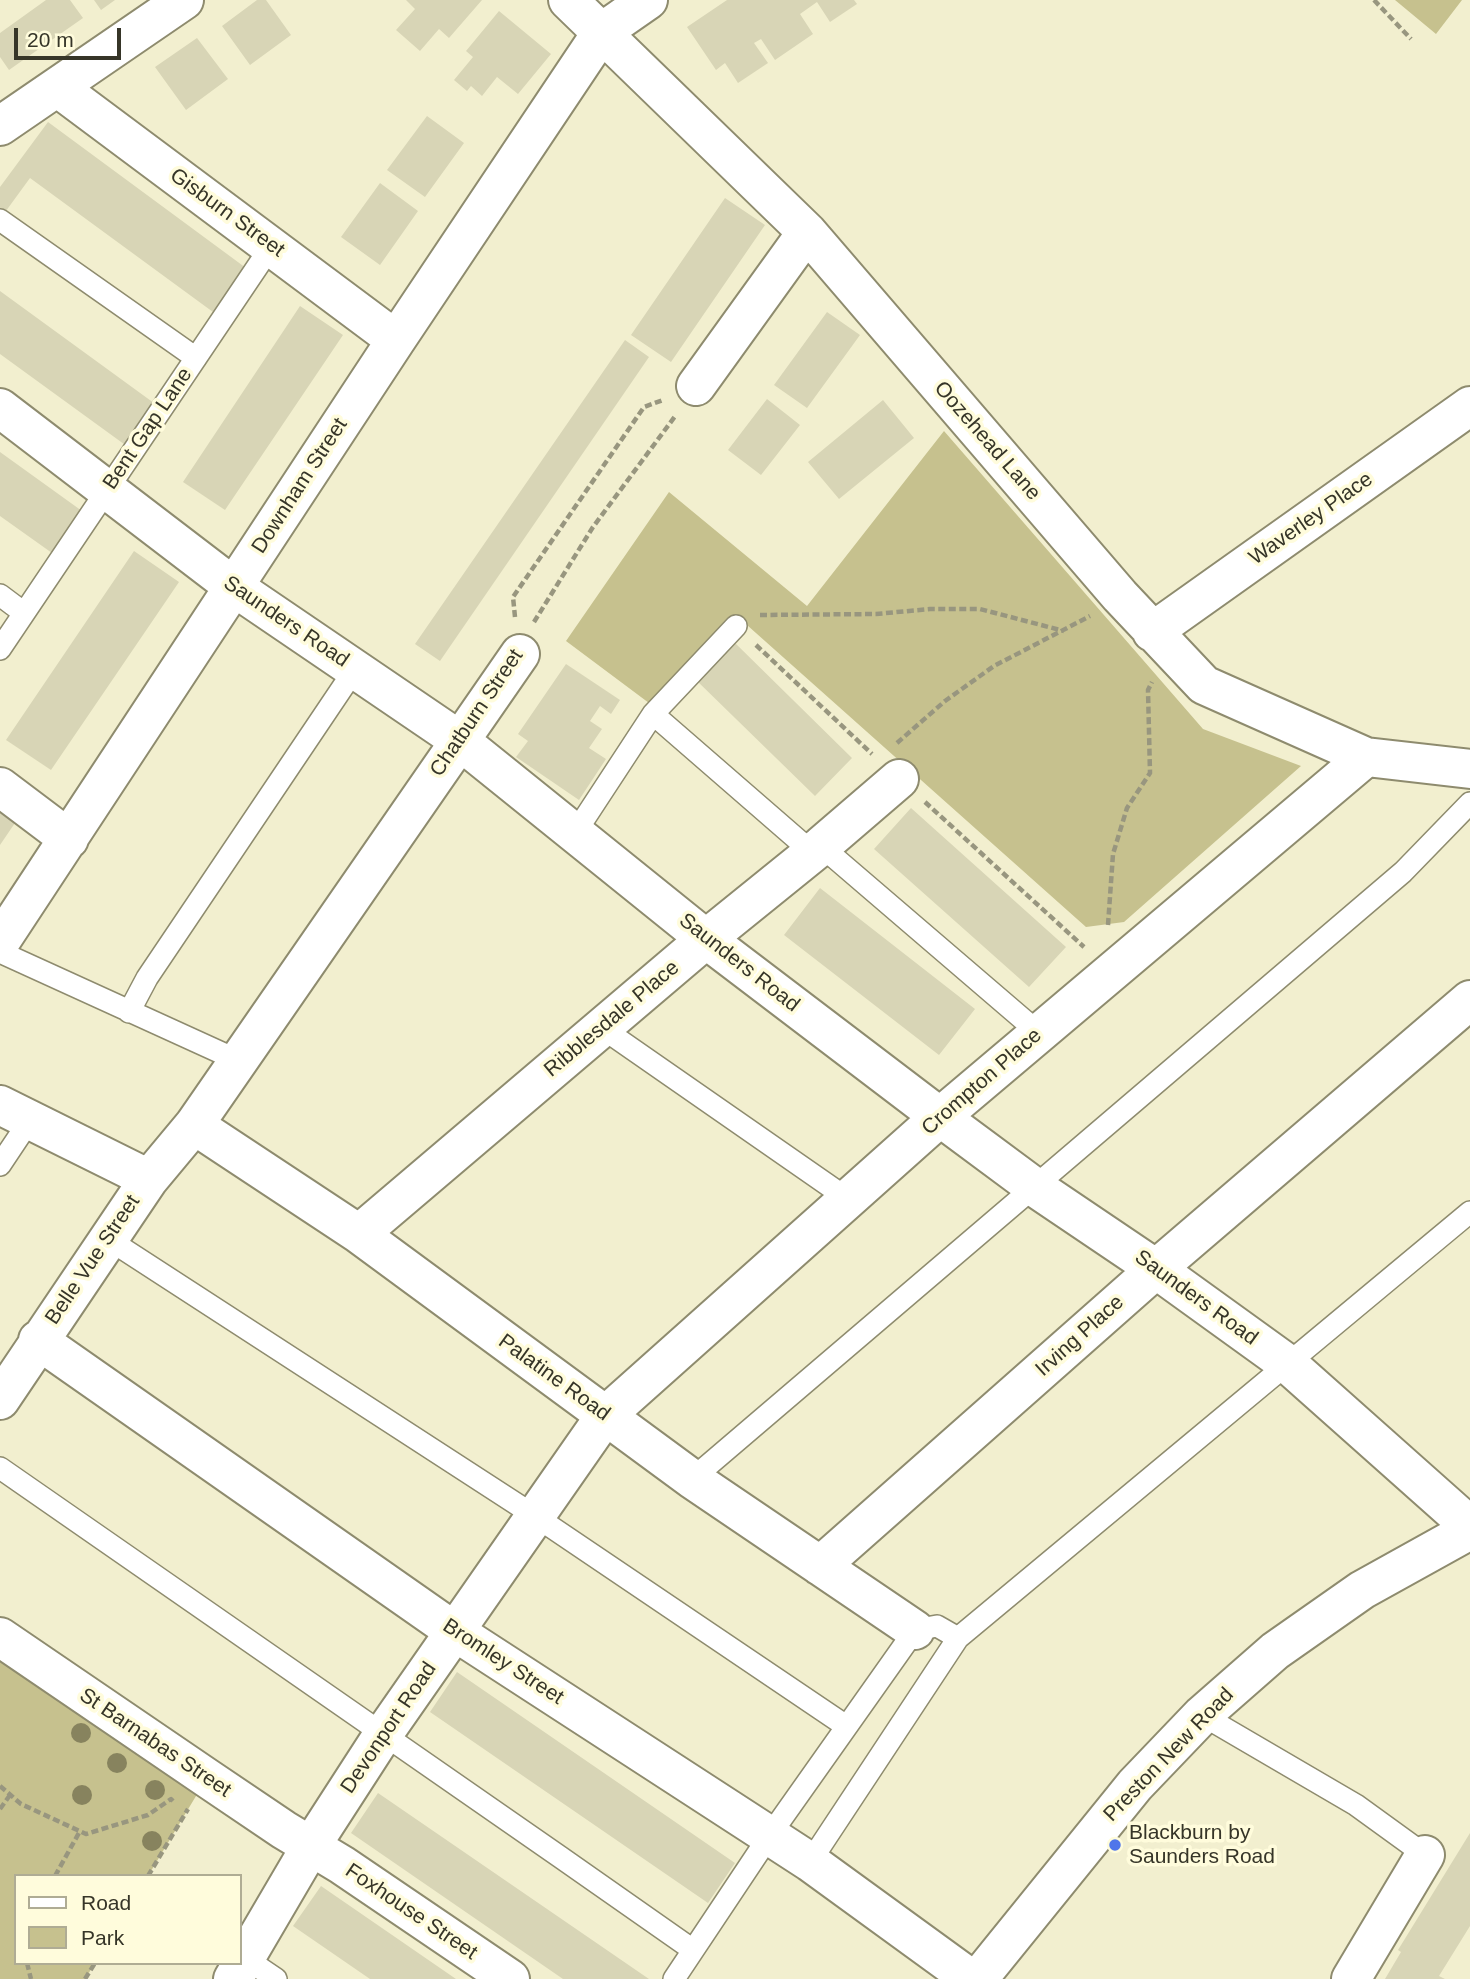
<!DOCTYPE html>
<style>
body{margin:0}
#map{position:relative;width:1470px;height:1979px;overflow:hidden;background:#f2efcf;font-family:Arial,sans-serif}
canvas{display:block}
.legend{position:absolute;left:14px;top:1874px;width:228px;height:91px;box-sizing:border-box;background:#fffcdc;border:2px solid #afac94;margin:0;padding:9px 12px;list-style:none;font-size:21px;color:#363528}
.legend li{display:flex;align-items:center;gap:14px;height:35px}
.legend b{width:35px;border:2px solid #afac94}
.scale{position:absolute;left:14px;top:28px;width:107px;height:32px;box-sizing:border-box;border:4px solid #363528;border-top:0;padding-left:9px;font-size:21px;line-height:24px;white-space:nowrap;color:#363528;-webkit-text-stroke:5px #fffcdc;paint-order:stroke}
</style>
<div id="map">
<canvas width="1470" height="1979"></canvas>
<ul class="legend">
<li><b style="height:9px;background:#fff"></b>Road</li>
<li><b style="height:19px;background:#c6c18e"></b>Park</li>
</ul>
<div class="scale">20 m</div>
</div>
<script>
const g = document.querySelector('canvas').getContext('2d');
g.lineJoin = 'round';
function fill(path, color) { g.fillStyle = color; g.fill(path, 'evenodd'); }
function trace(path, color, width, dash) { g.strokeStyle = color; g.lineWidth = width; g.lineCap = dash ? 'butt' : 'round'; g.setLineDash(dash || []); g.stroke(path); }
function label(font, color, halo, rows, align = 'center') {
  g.font = font + ' Arial,sans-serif'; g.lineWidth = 7; g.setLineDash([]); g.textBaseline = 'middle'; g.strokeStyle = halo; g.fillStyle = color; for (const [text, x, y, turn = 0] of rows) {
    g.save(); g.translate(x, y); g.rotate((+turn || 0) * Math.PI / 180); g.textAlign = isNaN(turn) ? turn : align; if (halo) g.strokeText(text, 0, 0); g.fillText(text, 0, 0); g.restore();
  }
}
fill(new Path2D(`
 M1395,0H1462L1436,34Z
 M944,431L1203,729L1301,766L1124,922L1086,927L738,617L649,703L566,641L669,492L807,606Z
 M0,1655L202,1786L148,1876H16V1963H95L85,1979H0Z`), '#c6c18e');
fill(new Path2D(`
 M46,0H70L83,18L9,70L0,57V33Z
 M94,0H115L101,10Z
 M257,0H266L291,35L250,65L222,26Z
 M406,0H482L449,38L439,29L420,51L396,30L415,9Z
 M727,0H854L857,4L830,22L817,2L800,14L813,34L775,60L761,39L754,43L768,63L738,83L725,63L716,70L687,27Z
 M499,11L551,54L518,94L497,77L482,96L471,86L467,91L454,80L473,57L466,51Z
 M197,38L228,79L186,110L155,67Z
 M427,116L464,143L425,197L387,170Z
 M48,122L246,268L213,312L30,178L3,215L0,213V187Z
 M380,183L418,211L380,265L341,237Z
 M725,198L765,225L671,362L631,335Z
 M0,291L158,406L128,447L0,354Z
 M300,306L343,335L225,510L183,482Z
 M827,312L860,335L807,408L774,385Z
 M625,340L649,357L440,661L415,644Z
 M767,399L800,425L761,475L728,450Z
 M883,400L914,438L839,499L808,462Z
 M0,452L82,511L52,553L0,516Z
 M134,551L179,582L51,770L6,740Z
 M733,641L852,758L815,796L695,679Z
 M566,664L620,700L611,714L600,706L590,721L602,729L589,748L606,759L579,800L516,757L528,741L518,734Z
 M911,808L1066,947L1029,987L874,849Z
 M0,809L17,820L0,845Z
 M820,888L975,1009L939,1055L784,935Z
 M457,1672L735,1863L708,1903L430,1712Z
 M378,1793L649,1979H563L351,1833Z
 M1470,1833V1926L1439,1976L1445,1979H1385L1401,1952L1398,1950Z
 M321,1886L456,1979H370L293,1926Z`), '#d8d5b6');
const service = new Path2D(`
 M0,220L196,358
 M0,595L24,613
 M0,649L272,245
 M653,714L813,853
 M575,833L653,714L736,626
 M821,846L1039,1033
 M0,952L237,1060
 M129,1012L147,978L355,669
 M602,1028L848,1199
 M0,1165L30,1120
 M108,1239L535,1516L846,1726
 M0,1468C231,1629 463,1788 693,1950
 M692,1479L1403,872L1470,803
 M1202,1715L1356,1805L1425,1855
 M810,1862L958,1638L1470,1212
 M245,1958L276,1979
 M674,1979L770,1835L915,1630L937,1626L958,1638`);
const minor = new Path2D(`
 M568,0L807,232L1120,596L1204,685L1366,757L1470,769
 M57,87L396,340
 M0,126L184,0
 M696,386L807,232
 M0,408L234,587L459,740L706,939L940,1117L1033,1186L1156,1269L1289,1365L1470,1526
 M1152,632L1470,406
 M0,787L69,839
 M0,942L396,340L602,32L648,0
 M0,1105L149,1179
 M194,1125L359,1234L692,1479L915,1630
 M359,1234L706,939L821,846L899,779
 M38,1340L454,1631L810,1862L971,1979
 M0,1400L149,1179L194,1125L520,654
 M820,1566L1156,1269L1470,1000
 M0,1637L207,1778L284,1830L342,1865L510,1979
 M233,1979L311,1846L384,1733L605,1416L940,1117L1366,757
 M1351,1979L1425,1855`);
const trunk = new Path2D(`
 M978,1979L1135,1785L1202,1715L1275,1651L1362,1590L1470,1530`);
trace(service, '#8e8b6e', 24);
trace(minor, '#8e8b6e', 42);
trace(trunk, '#8e8b6e', 42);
trace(new Path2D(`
 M1374,0L1411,39
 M760,615L876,614L930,609H980L1064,631
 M515,617L513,597L644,407L663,400
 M534,622L593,527L676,415
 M756,645L872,754
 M897,743L945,701L994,666L1090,616
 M925,802L1084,947
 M1108,925L1113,854L1127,808L1150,773L1148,690L1152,682
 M0,1786L21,1804L86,1834L148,1815L171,1799L173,1801
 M0,1809L10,1795
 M55,1876L80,1831
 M148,1876L188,1809
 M27,1963L31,1979
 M85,1979L95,1963`), '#98967f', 4.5, [7, 3.5]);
trace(service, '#fff', 21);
trace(minor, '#fff', 38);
trace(trunk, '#fff', 38);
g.fillStyle = '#87835e';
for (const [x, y] of [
 [81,1733],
 [117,1763],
 [155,1790],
 [82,1795],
 [152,1841]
]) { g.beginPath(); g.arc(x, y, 10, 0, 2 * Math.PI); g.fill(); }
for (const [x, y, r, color] of [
 [1115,1845,7,"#5076ea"]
]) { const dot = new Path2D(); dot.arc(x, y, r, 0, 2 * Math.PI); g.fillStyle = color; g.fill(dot); trace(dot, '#fffcdc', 2.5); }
label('21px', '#363528', '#fffcdc', [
 ["Gisburn Street",227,213,36],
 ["Bent Gap Lane",148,429,-56],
 ["Oozehead Lane",987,441,49],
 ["Downham Street",300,486,-57],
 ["Waverley Place",1311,519,-35],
 ["Saunders Road",286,622,34],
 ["Chatburn Street",477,713,-56],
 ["Saunders Road",739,963,38],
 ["Ribblesdale Place",612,1019,-40],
 ["Crompton Place",982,1082,-41],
 ["Belle Vue Street",93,1260,-56],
 ["Saunders Road",1196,1298,36],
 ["Irving Place",1080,1336,-42],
 ["Palatine Road",554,1378,36],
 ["Bromley Street",503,1662,33],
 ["Devonport Road",389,1728,-56],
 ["St Barnabas Street",155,1743,34],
 ["Preston New Road",1169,1755,-46],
 ["Foxhouse Street",411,1912,34]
]);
label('21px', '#363528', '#fffcdc', [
 ["Blackburn by",1129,1833],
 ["Saunders Road",1129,1857]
], 'left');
</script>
